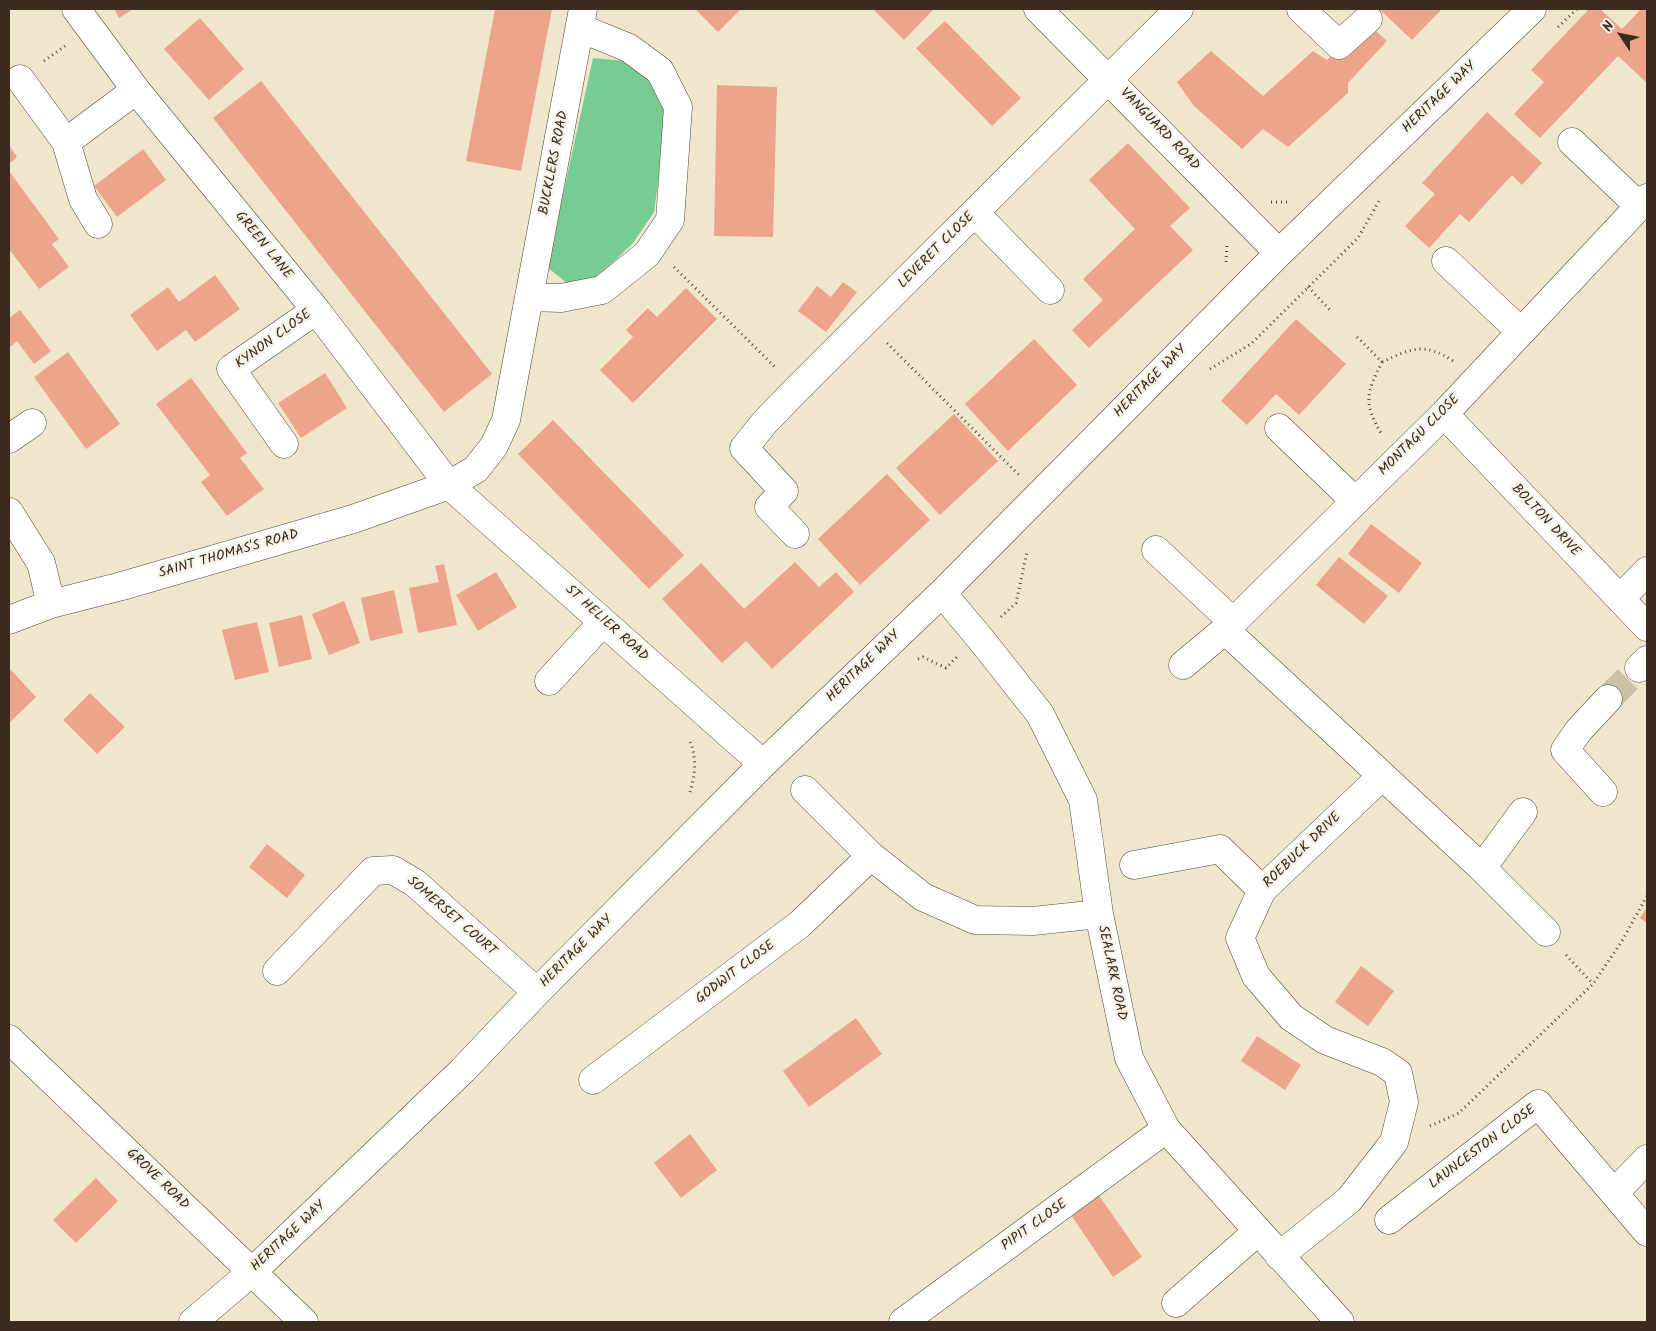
<!DOCTYPE html>
<style>
body{margin:0}
#map{position:relative;width:1656px;height:1331px;overflow:hidden;background:#f0e6cc;font-family:Kalam,sans-serif}
canvas{display:block}
.frame{position:absolute;inset:0;border:10px solid #3b2a1e;pointer-events:none}
.north{position:absolute;left:1596px;top:10px;width:50px;height:50px;-webkit-text-stroke:4px #f7f3e8;paint-order:stroke;rotate:304deg;font-size:14px;font-weight:700;line-height:20px;text-align:center;color:#3b2a1e}
.north::after{content:'';display:block;margin:auto;width:18px;height:22px;background:#3b2a1e;clip-path:polygon(50% 0,100% 100%,50% 72%,0 100%)}
</style>
<div id="map">
<canvas width="1656" height="1331"></canvas>
<div class="frame"></div>
<div class="north">N</div>
</div>
<script>
const g = document.querySelector('canvas').getContext('2d');
g.lineJoin = 'round';
function fill(path, color) { g.fillStyle = color; g.fill(path, 'evenodd'); }
function trace(path, color, width, dash) { g.strokeStyle = color; g.lineWidth = width; g.lineCap = dash ? 'butt' : 'round'; g.setLineDash(dash || []); g.stroke(path); }
function label(font, color, halo, rows, align = 'center') {
  g.font = font + ' Kalam,sans-serif'; g.lineWidth = 5; g.setLineDash([]); g.textBaseline = 'middle'; g.strokeStyle = halo; g.fillStyle = color; for (const [text, x, y, turn = 0] of rows) {
    g.save(); g.translate(x, y); g.rotate((+turn || 0) * Math.PI / 180); g.textAlign = isNaN(turn) ? turn : align; if (halo) g.strokeText(text, 0, 0); g.fillText(text, 0, 0); g.restore();
  }
}
fill(new Path2D(`
 M593,58L625,61L649,79L668,109L654,212L633,243L598,277L568,284L547,267Z`), '#77cd91');
fill(new Path2D(`
 M114,9H133L119,18Z
 M495,9H552L521,171L466,161Z
 M695,9H741L718,32Z
 M873,9H934L904,40Z
 M1379,9H1442L1412,40Z
 M1589,9H1600L1622,29L1641,9L1647,11V83L1618,56L1540,138L1514,114L1544,82L1531,70Z
 M200,18L244,69L209,100L164,49Z
 M945,21L1021,98L992,126L916,48Z
 M1366,22L1387,41L1348,83V93L1288,147L1263,129L1242,149L1194,106L1177,82L1211,51L1263,96L1313,51L1327,60Z
 M261,81L492,374L444,412L213,118Z
 M717,85L777,87L773,237L714,236Z
 M1487,112L1542,163L1522,185L1512,175L1469,222L1460,214L1429,248L1405,226L1435,194L1422,183Z
 M1128,143L1190,208L1170,226L1193,250L1089,348L1072,330L1103,300L1083,279L1135,229L1089,180Z
 M9,145L17,157L9,164Z
 M143,149L166,180L117,217L94,186Z
 M9,171L59,239L52,244L69,267L39,289L9,249Z
 M215,275L240,309L195,342L186,330L157,351L130,315L168,287L179,302Z
 M843,282L857,292L826,332L798,311L817,286L831,297Z
 M686,288L717,319L633,403L600,370L633,337L626,330L648,308L657,317Z
 M20,310L51,351L34,364L17,341L9,348V318Z
 M1296,319L1346,364L1299,415L1276,394L1247,425L1221,401Z
 M1034,339L1077,385L1008,451L965,404Z
 M68,352L120,424L86,449L34,377Z
 M325,373L347,408L301,438L278,403Z
 M191,378L247,453L240,458L264,489L227,516L201,482L210,475L156,404Z
 M954,414L998,461L940,515L896,468Z
 M553,420L684,555L649,589L518,454Z
 M887,474L930,520L860,585L818,539Z
 M1371,524L1422,563L1399,593L1348,554Z
 M1339,557L1388,596L1364,624L1316,585Z
 M795,562L819,587L836,572L854,592L772,669L746,641L722,663L662,599L701,563L744,609Z
 M444,564L457,625L418,633L409,588L439,582L435,566Z
 M496,572L517,607L478,631L456,595Z
 M394,590L403,633L370,641L361,598Z
 M344,601L360,643L329,655L312,614Z
 M302,615L312,659L279,667L269,623Z
 M257,622L269,672L235,680L222,630Z
 M9,668L36,697L9,723Z
 M90,693L125,727L97,754L63,720Z
 M267,844L305,875L287,898L249,867Z
 M1647,907V923L1640,918Z
 M1361,966L1394,991L1368,1026L1335,1002Z
 M856,1018L882,1054L809,1107L783,1071Z
 M1257,1036L1301,1065L1285,1090L1241,1061Z
 M690,1134L717,1170L681,1198L654,1163Z
 M96,1178L118,1201L76,1243L53,1220Z
 M1093,1187L1142,1257L1113,1277L1065,1206Z`), '#eea48b');
trace(new Path2D(`
 M1608,699L1639,668`), '#ccc0a9', 28, [28, 14]);
const minor = new Path2D(`
 M76,9L136,90L316,310L449,485L763,764
 M1038,9L1279,253
 M1301,9L1339,45L1368,19
 M20,79L66,142L136,90
 M66,142L83,199L98,224
 M1572,142L1639,206
 M975,213L1050,290
 M1446,261L1521,332
 M529,297L561,298L602,290L647,254L670,220L678,107L660,71L629,48L580,28
 M1444,414L1647,627
 M1279,428L1355,501
 M9,439L32,423
 M284,444L231,369L316,310
 M9,512L41,563L51,604
 M795,534L769,507L784,491L744,448L765,422L797,389L1179,9
 M1156,550L1233,622
 M942,593L979,637L1040,714L1083,800L1099,914L1129,1058L1166,1129L1340,1322
 M1620,599L1647,571
 M9,620L51,604L122,586L353,519L449,485L476,469L494,446L506,420L583,9
 M1225,630L1482,868L1546,932
 M1183,665L1225,630L1444,414L1647,198
 M1639,668L1647,660
 M549,681L603,622
 M805,790L871,856
 M1603,792L1565,750L1579,730L1608,699
 M1134,865L1220,849L1262,890
 M1482,868L1523,812
 M277,971L373,871L393,870L415,883L537,992
 M9,1039L304,1322
 M593,1080L800,924L871,856L923,897L975,920L1033,921L1099,914
 M1614,1193L1647,1159
 M1389,1220L1538,1104L1647,1232
 M1279,1256L1349,1200L1394,1142L1404,1102L1398,1073L1382,1062L1325,1040L1291,1017L1256,976L1240,938L1262,890L1382,776
 M1176,1303L1257,1232
 M193,1322L253,1271L463,1070L537,992L763,764L942,593L1279,253L1532,9
 M903,1322L1166,1129`);
trace(minor, '#564638', 29);
trace(new Path2D(`
 M1558,27L1577,9
 M44,61L65,46
 M1271,202H1287
 M1226,262L1227,243
 M674,267L776,368
 M1308,287L1332,312
 M1357,337L1382,362C1366,394 1363,402 1382,435
 M887,343L1019,475
 M1382,362C1412,348 1424,342 1453,361
 M1210,369L1251,344L1358,238L1379,201
 M1001,617L1016,603L1027,552
 M918,659L923,657L946,668L957,657
 M690,792C695,778 697,756 690,742
 M1566,955L1593,984
 M1430,1126L1459,1113L1593,984L1622,941L1647,896`), '#564638', 3, [1, 4]);
trace(minor, '#fff', 28);
label('14px', '#3b2a1e', '#f7f3e8', [
 ["HERITAGE WAY",1440,98,-44],
 ["VANGUARD ROAD",1159,130,46],
 ["BUCKLERS ROAD",555,163,-79],
 ["GREEN LANE",263,246,51],
 ["LEVERET CLOSE",937,251,-45],
 ["KYNON CLOSE",274,340,-36],
 ["HERITAGE WAY",1151,382,-45],
 ["MONTAGU CLOSE",1420,436,-45],
 ["BOLTON DRIVE",1545,521,47],
 ["SAINT THOMAS'S ROAD",229,555,-16],
 ["ST HELIER ROAD",606,624,42],
 ["HERITAGE WAY",864,667,-44],
 ["ROEBUCK DRIVE",1303,851,-44],
 ["SOMERSET COURT",451,917,41],
 ["HERITAGE WAY",577,952,-45],
 ["GODWIT CLOSE",736,973,-37],
 ["SEALARK ROAD",1111,973,78],
 ["LAUNCESTON CLOSE",1483,1148,-37],
 ["GROVE ROAD",157,1180,44],
 ["PIPIT CLOSE",1035,1226,-36],
 ["HERITAGE WAY",289,1237,-43]
]);
</script>
